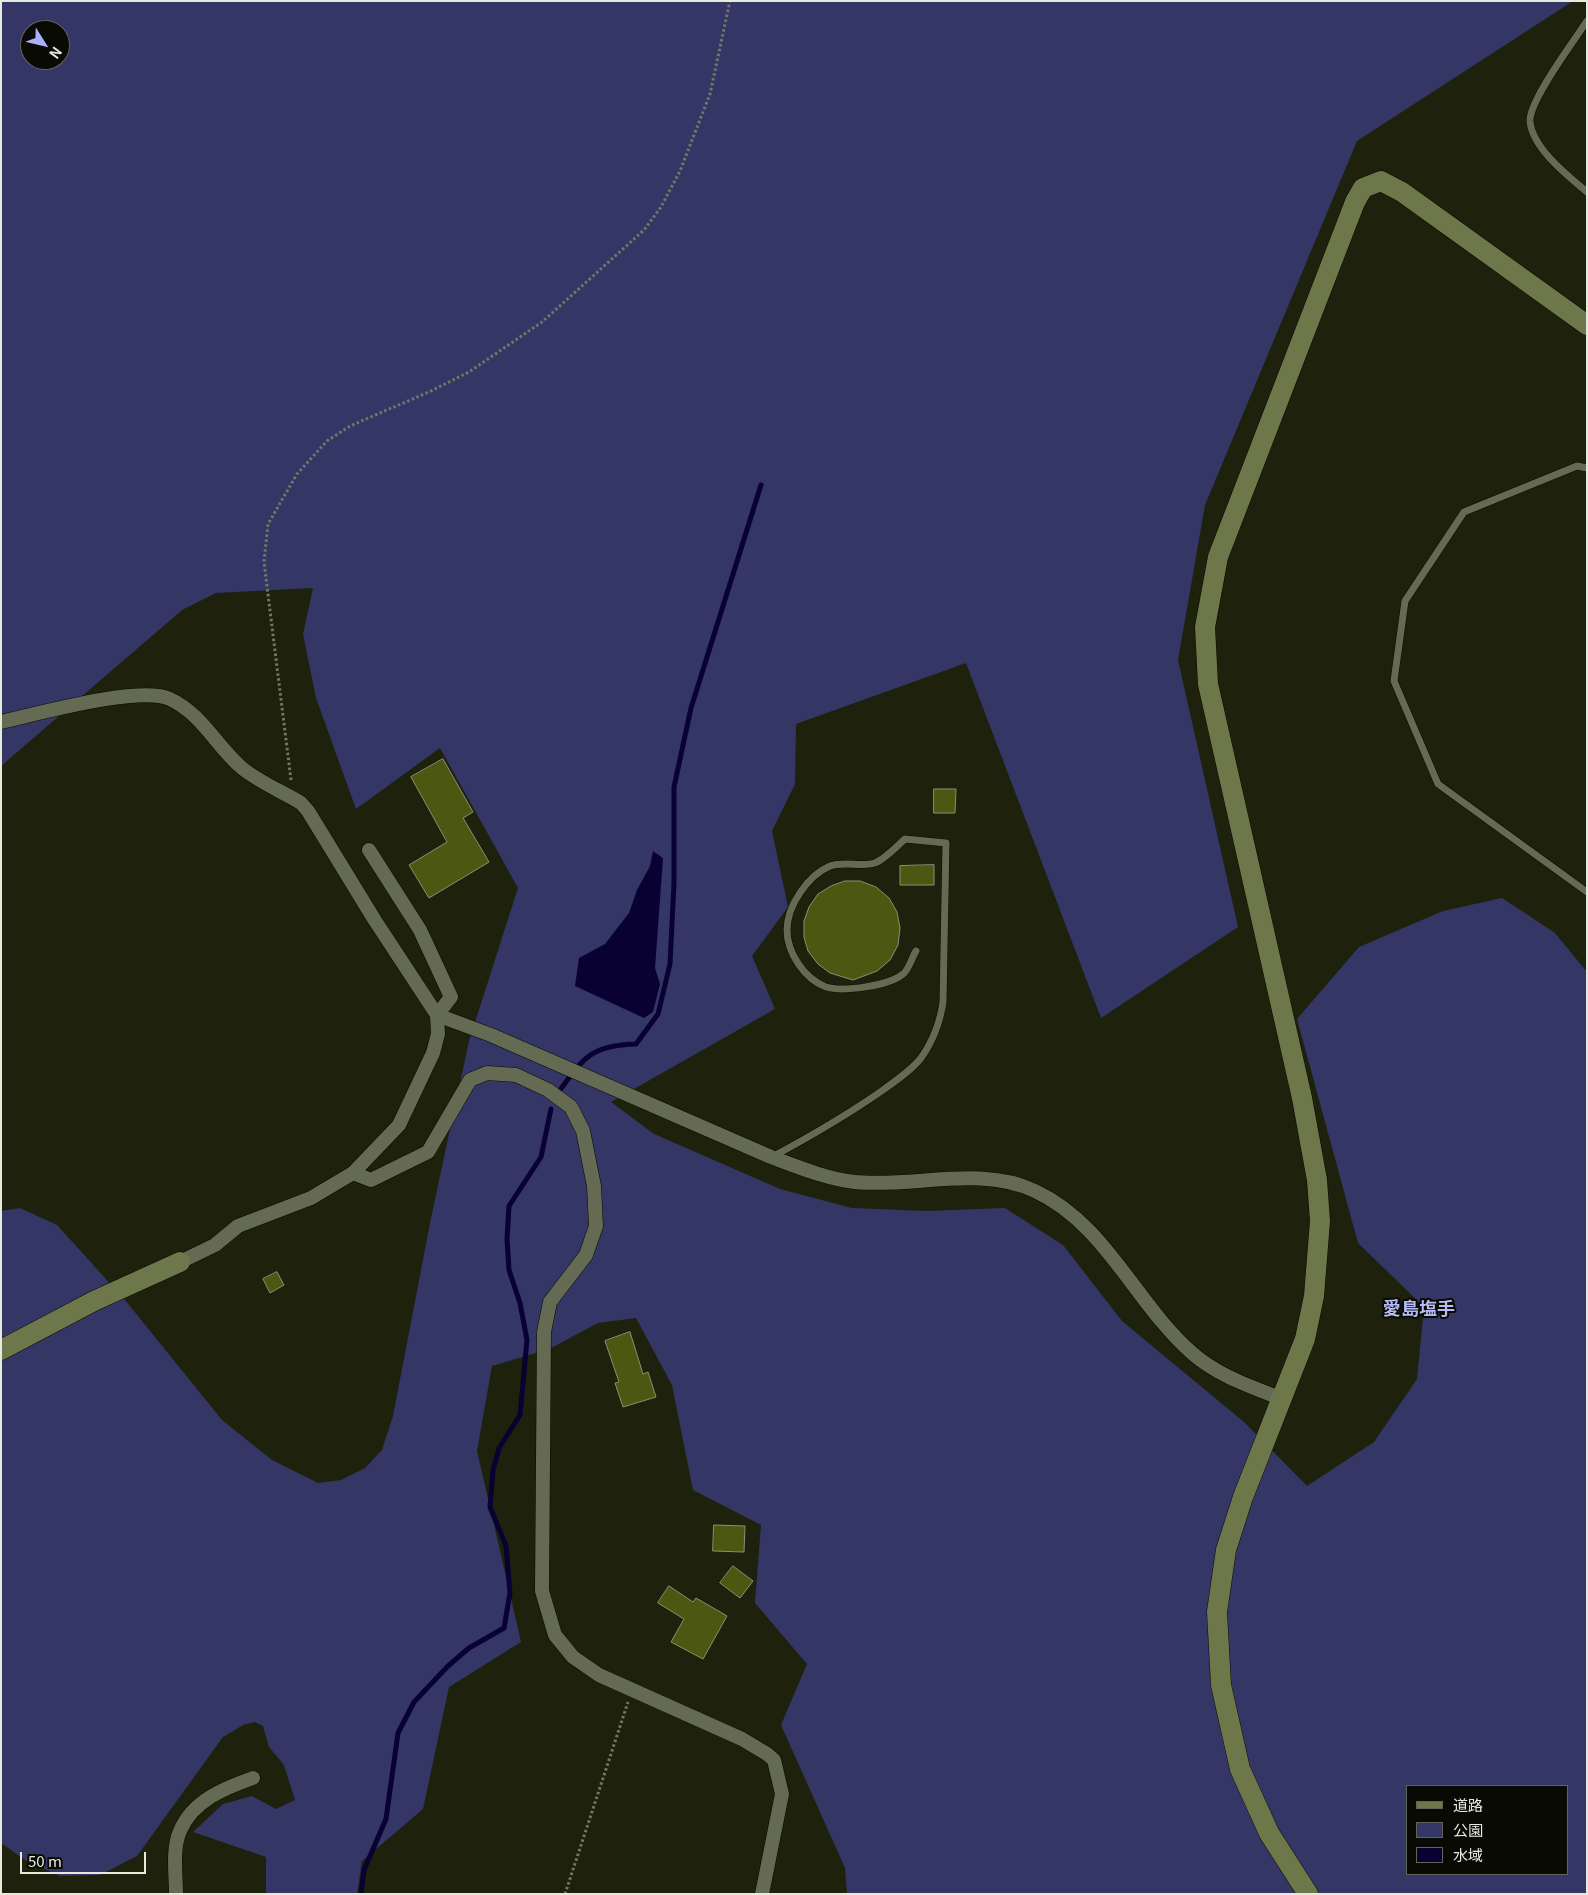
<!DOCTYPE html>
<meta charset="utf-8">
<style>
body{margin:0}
#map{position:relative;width:1588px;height:1895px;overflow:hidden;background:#1e220c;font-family:Georgia,"Noto Sans JP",serif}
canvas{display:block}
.frame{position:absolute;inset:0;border:2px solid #e6eadc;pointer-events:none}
.legend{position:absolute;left:1406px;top:1785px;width:162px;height:90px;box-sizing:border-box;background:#080a03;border:1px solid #61645a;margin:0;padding:6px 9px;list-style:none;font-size:15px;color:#e6eadc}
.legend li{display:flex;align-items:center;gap:10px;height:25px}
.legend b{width:25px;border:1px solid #61645a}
.north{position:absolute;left:20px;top:20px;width:50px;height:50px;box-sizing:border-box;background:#080a03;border:1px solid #61645a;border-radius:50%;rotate:126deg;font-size:14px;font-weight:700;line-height:20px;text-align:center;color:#e6eadc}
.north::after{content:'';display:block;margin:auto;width:18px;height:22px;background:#a9b0fc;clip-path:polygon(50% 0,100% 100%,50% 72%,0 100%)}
.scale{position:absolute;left:20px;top:1852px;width:126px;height:22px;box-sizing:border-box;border:2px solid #e6eadc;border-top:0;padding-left:6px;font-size:15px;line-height:18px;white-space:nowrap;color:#e6eadc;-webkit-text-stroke:4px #080a03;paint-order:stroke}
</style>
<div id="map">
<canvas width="1588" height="1895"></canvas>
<div class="frame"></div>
<ul class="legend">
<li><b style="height:6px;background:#6e774a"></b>道路</li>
<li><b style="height:14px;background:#343666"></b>公園</li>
<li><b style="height:14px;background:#090131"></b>水域</li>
</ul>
<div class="north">N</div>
<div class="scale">50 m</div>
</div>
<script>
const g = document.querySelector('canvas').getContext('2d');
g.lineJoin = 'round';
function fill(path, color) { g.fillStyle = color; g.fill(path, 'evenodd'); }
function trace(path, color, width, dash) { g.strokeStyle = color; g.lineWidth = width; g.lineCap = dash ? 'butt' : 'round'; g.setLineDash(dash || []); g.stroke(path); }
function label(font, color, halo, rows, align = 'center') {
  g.font = font + ' Georgia,"Noto Sans JP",serif'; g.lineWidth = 4; g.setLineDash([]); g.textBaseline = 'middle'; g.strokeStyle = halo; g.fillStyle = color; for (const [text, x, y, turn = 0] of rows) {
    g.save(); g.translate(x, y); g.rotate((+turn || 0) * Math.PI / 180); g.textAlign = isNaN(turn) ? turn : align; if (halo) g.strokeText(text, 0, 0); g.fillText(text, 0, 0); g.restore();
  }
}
fill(new Path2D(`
 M1,1H1573L1357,141L1205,505L1178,660L1238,927L1101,1018L966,663L796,724L795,784L772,831L788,907L752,956L775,1009L611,1102L654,1134L780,1189L852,1208L927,1211L1005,1208L1063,1245L1122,1321L1244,1422L1307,1486L1374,1442L1417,1379L1424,1307L1358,1243L1297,1019L1359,947L1443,911L1502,898L1555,933L1587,972V1894H847L845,1868L781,1725L807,1664L755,1603L761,1525L693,1490L672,1385L636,1318L598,1323L549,1349L492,1366L477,1451L521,1642L449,1687L423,1809L362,1861L357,1894H266V1857L193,1832L223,1804L252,1796L276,1809L295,1800L284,1765L269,1747L263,1726L255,1722L243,1725L223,1737L137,1856L100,1875L60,1876L25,1860L1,1843V1211L20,1208L57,1225L125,1300L222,1420L272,1460L318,1483L341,1480L365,1468L382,1450L393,1416L431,1218L469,1041L518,888L440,748L356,809L316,698L303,634L313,588L216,593L182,610L1,766ZM30,30H60V60H30ZM1407,1786H1567V1874H1407Z`), '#343666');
fill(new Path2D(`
 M653,851L663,858L655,968L660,984L653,1012L644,1018L575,986L579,958L605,944L629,913L637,890L650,866Z`), '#090131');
trace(new Path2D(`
 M558,1093C583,1058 591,1045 636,1044L658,1014L670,964L674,883V787L691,708L761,485
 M361,1894L364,1870L386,1819L398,1733L414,1702L448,1666L469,1648L504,1628L510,1593L506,1546L490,1507L493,1470L499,1448L520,1415L527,1340L520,1303L509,1270L507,1239L509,1206L541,1157L551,1109`), '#090131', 5);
const building = new Path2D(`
 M443,759L473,812L463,818L489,862L429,898L409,865L447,842L411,777Z
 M934,789H956L955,813H934Z
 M934,865V885H900V866Z
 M845,881H860L876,887L889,898L897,912L900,928L898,945L890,960L877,971L853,980L830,973L818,964L808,951L804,937V921L809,907L818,894L831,886Z
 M277,1272L284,1285L270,1293L263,1279Z
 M630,1332L643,1374L648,1372L656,1397L623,1407L615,1383L619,1382L605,1341Z
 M714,1525L745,1526L744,1552L713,1551Z
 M733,1566L753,1581L740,1598L720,1583Z
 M669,1586L693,1602L696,1598L727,1616L703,1659L671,1642L684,1619L658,1603Z`);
fill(building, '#4c5712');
trace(building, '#8a9076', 1);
const lane = new Path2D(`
 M1587,21C1574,41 1529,101 1530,121C1532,148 1568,176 1587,192
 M1587,468L1577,466L1464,512L1405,601L1394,681L1438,784L1587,892
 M772,1157C811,1136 846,1116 883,1090C895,1081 911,1071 921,1058C933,1041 940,1023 943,1002L946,843L905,839C897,846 885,859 875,863C861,867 844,861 830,866C808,875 787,906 787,930C787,952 804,979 826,987C843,992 889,986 903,974C909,970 912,957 916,951`);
const street = new Path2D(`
 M1,722C37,714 140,685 170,699C202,714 216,746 242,768C259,782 281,791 301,803L308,811L374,919L437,1015L438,1034L433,1053L399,1125L353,1173L311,1198L238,1226L215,1245L180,1262
 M369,850L420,930L451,997L437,1015
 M437,1015L491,1035L771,1157C798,1167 827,1179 855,1182C913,1188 980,1165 1035,1191C1106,1224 1135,1303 1192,1353C1218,1376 1250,1386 1282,1399
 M353,1173L371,1180L428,1152L470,1080L487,1073L516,1075L548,1090L571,1107L583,1131L594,1186L596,1226L586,1255L550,1302L544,1332L542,1591L555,1635L573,1657L599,1675L742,1739L767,1754L774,1760L782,1794L762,1894
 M176,1894C176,1875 172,1849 180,1831C193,1800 225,1788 253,1778`);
const secondary = new Path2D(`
 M1,1350L94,1301L180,1262
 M1308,1894L1269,1833L1240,1769L1221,1685L1217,1612L1226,1550L1243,1497L1305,1339L1314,1296L1320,1221L1317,1180L1302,1098L1208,684L1205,627L1218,557L1355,202L1363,188L1381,181L1402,192L1587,325`);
trace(lane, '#080b00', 8);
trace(street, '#080b00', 15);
trace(secondary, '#080b00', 21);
trace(new Path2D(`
 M291,780L264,562L268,524L297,474L327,441L350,426L431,391L469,372L542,322L644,230L661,207L680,171L710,94L730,1
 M565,1894L628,1702`), '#737765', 3, [2.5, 2.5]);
trace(lane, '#656b53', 7);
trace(street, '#656b53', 14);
trace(secondary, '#6e774a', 20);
label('bold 18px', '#b6bdf5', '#080a03', [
 ["愛島塩手",1419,1308]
]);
</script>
